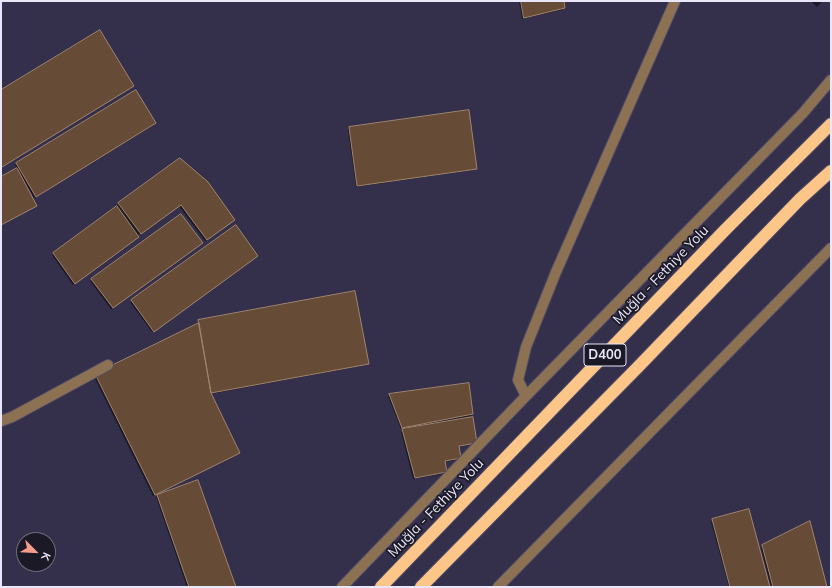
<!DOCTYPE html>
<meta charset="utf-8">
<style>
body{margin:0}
#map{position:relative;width:832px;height:588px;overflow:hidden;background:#342f4b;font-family:Mulish,sans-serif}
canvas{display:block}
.frame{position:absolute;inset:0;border:2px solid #e9e7f9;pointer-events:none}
.north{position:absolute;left:16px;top:532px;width:40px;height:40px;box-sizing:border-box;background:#1b1926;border:1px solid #6d6b7a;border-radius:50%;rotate:114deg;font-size:11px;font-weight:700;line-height:16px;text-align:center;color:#e9e7f9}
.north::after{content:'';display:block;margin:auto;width:14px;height:18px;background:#f49d8c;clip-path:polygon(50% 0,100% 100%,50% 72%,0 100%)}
</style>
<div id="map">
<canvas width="832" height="588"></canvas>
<div class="frame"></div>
<div class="north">K</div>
</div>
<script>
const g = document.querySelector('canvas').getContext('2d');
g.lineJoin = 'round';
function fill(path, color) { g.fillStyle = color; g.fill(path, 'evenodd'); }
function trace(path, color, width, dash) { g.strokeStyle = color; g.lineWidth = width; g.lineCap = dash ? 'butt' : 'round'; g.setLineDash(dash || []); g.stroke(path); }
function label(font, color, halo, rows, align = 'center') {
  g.font = font + ' Mulish,sans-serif'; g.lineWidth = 3.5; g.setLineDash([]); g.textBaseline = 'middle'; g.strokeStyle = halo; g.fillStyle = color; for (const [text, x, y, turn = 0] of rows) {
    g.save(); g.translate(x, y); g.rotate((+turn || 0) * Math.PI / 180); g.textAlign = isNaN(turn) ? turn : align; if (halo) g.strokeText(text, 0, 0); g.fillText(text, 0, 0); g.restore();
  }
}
fill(new Path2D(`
 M519,1H563L564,8L562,10L522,19Z
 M811,1H823L817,7Z
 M136,91L155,123L154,125L34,198L28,188L27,189L34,207L1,225V178L17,169L15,165L16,164Z
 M349,128L476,169L474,170L356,187L348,130Z
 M208,183L233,221L205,241L179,206L137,236L136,239L73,285L52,255L119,207L117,205L119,203Z
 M200,245L111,309L90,281L92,279Z
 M255,258L152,332L130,302L132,301Z
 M198,321L368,364L366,365L211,394L238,454L153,496L94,377L197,325V322Z
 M390,395L472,414L471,416L411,427V429L472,418L475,444L458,447L460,458L458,460L445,462L446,472L445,474L413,479L401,432L405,428L401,429L388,396Z
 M158,496L235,587H187L156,497Z
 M713,520L768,587H729L711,522Z
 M762,546L826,587H771L761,548Z`), '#0007');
const building = new Path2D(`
 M521,1H564L565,8L524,18Z
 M100,30L134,86L2,167L1,164V90Z
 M136,90L156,123L36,197L16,163Z
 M469,110L477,169L357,186L349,127Z
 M180,158L208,182L235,220L207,240L181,205L141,234L118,203Z
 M17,168L37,206L1,225V177Z
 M117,206L139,237L75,284L53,253Z
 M181,214L203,243L113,308L91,279Z
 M236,225L258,256L154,332L131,300Z
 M355,291L369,364L211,393L198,320Z
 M199,323L211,393L240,453L155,495L95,374Z
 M469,383L473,414L402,428L389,394Z
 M473,417L477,443L459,446L461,458L445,461L447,472L415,478L402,429Z
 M198,480L236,587H189L157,495Z
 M749,509L770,587H730L712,519Z
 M810,521L827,587H773L762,545Z`);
fill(building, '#664c36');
trace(building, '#a2856d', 1);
const minor = new Path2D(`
 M526,396L518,380L526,347L556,272L675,1
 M1,421L12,417L108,365
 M342,587L526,396L803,113L831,80
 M498,587L831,248`);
const highway = new Path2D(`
 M381,587L725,230L831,124
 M421,587L638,367L800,199L831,171`);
trace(minor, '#514c67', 12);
trace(highway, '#514c67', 14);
trace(minor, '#8c7152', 10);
trace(highway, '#fdc689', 12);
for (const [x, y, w] of [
 [605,355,42]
]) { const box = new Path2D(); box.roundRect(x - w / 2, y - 11, w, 22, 3); g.fillStyle = '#1b1926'; g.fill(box); trace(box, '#e9e7f9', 1); }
label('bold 13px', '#e9e7f9', null, [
 ["D400",605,355]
]);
label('14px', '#e9e7f9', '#1b1926', [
 ["Muğla - Fethiye Yolu",661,275,-46],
 ["Muğla - Fethiye Yolu",436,508,-46]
]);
</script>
